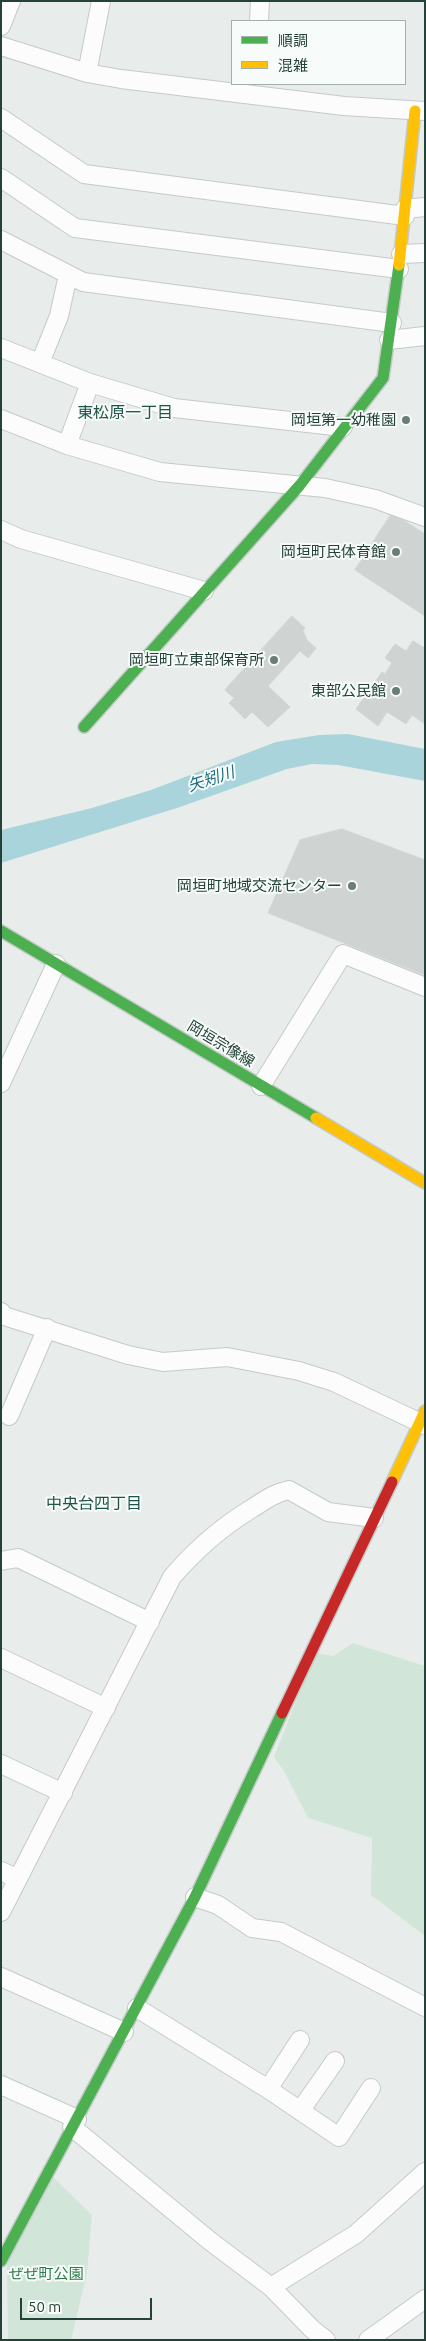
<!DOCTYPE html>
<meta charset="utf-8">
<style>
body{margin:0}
#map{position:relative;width:426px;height:2341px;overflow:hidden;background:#e8edeb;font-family:Ubuntu,"Noto Sans JP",sans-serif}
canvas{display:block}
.frame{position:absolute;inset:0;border:2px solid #24423a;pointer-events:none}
.legend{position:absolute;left:231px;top:20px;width:175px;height:65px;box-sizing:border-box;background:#f7fbf9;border:1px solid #a3b1ad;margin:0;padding:6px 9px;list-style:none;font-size:15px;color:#24423a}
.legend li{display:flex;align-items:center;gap:10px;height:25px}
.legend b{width:25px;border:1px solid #a3b1ad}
.scale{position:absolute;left:20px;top:2298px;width:132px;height:22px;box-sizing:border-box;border:2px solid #24423a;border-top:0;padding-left:6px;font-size:15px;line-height:18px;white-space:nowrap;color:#24423a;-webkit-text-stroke:4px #f7fbf9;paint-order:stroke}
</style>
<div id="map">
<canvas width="426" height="2341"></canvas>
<div class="frame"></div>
<ul class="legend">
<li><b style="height:6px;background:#4caf50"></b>順調</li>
<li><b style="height:6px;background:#ffc107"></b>混雑</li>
</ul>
<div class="scale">50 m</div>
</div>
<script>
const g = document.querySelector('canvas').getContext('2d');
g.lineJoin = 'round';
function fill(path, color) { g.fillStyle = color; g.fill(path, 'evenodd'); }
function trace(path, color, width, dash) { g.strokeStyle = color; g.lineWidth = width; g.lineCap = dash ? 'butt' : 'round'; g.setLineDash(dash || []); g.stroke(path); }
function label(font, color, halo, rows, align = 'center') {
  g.font = font + ' Ubuntu,"Noto Sans JP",sans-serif'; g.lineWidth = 4; g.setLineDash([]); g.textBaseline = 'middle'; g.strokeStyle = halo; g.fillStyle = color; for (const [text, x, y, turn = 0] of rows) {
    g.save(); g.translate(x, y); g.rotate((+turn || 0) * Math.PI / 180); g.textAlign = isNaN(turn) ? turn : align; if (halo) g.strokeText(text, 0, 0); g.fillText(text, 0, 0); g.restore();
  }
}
fill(new Path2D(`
 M353,1643L425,1666V1936L371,1895L372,1838L308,1818L284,1771L274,1757L315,1653L333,1656Z
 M52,2176L92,2215L87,2273L71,2340H8L7,2264Z`), '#d1e6d8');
fill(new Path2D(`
 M348,734L425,749V781L338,765L312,764L287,769L180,807L1,863V830L92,808L151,790L276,742L319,735Z`), '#a9d4db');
const building = new Path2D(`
 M392,513L425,534V616L355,570Z
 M292,616L305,628L303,631L307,640L316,648L308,658L300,651L268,686L290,707L268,727L252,712L245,719L229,703L234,698L225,690Z
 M413,641L425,648V724L412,715L406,724L387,712L378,726L356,709L382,672L385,674L392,663L385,658L395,644L406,651Z
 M342,829L425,860V975L268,913L300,840Z`);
fill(building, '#cfd4d2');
trace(building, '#d1d6d4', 1);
const street = new Path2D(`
 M259,21L260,1
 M1,26L11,1
 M1,46L87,73L121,79L344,106L425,111
 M87,73L101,1
 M1,118L84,174L405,216
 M1,178L75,228L399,269
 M405,209L425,207
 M1,240L83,282L392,323
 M401,254L425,253
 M389,340L425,336
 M1,348L90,383L67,445
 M40,363L59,316L68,275
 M90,383L174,408L343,427
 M1,419L67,445L160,472L325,488L375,499L425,517
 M1,530L21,539L204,591
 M1,1083L56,964
 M261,1086L343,954L425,987
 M1,1312L4,1316L128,1355L163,1362L227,1357L299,1371L334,1382L425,1425
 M9,1416L47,1328
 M1,1561L18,1558L150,1622
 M1,1658L106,1708
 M1,1764L63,1793
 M1,1871L18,1879
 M195,1897L218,1905L252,1928L281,1932L425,2007
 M1,1912L172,1577C196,1549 220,1528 251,1509C264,1501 274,1493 289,1490L328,1512L374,1518
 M1,1977L124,2032
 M137,2008L268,2089L339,2137L371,2088
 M1,2085L77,2119
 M268,2089L300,2040
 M300,2111L335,2061
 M72,2127L210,2241L271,2287L312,2329L326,2340
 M271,2287L356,2234L425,2172
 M368,2340L425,2299`);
const fast = new Path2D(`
 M84,727L300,485L383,378L399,265
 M1,931L316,1118
 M1,2261L195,1897L282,1713`);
const slow = new Path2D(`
 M399,265L415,111
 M316,1118L425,1183
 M392,1482L425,1411`);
const jam = new Path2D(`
 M282,1713L392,1482`);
trace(street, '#c5cac8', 20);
trace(fast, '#c3cbc8', 14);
trace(slow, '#c3cbc8', 14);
trace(jam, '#c3cbc8', 14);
trace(street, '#fcfcfc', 18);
trace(fast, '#4caf50', 11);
trace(slow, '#ffc107', 11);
trace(jam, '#c62828', 11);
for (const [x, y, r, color] of [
 [406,420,5,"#697e78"],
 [396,552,5,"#697e78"],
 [274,660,5,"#697e78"],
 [396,691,5,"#697e78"],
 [352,886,5,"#697e78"]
]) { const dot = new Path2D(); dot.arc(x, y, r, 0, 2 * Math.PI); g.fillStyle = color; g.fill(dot); trace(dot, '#f7fbf9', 2); }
label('15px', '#24423a', '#f7fbf9', [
 ["岡垣第一幼稚園",396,420],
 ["岡垣町民体育館",386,552],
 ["岡垣町立東部保育所",264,660],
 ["東部公民館",386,691],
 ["岡垣町地域交流センター",342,886]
], 'right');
label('15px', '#24423a', '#f7fbf9', [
 ["岡垣宗像線",221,1044,31]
]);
label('15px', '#2d7a4b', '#f7fbf9', [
 ["ぜぜ町公園",46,2274]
]);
label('16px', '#1f5548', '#f7fbf9', [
 ["東松原一丁目",125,413],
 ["中央台四丁目",94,1504]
]);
label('italic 16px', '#1c6f80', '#f7fbf9', [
 ["矢矧川",211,779,-18]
]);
</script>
